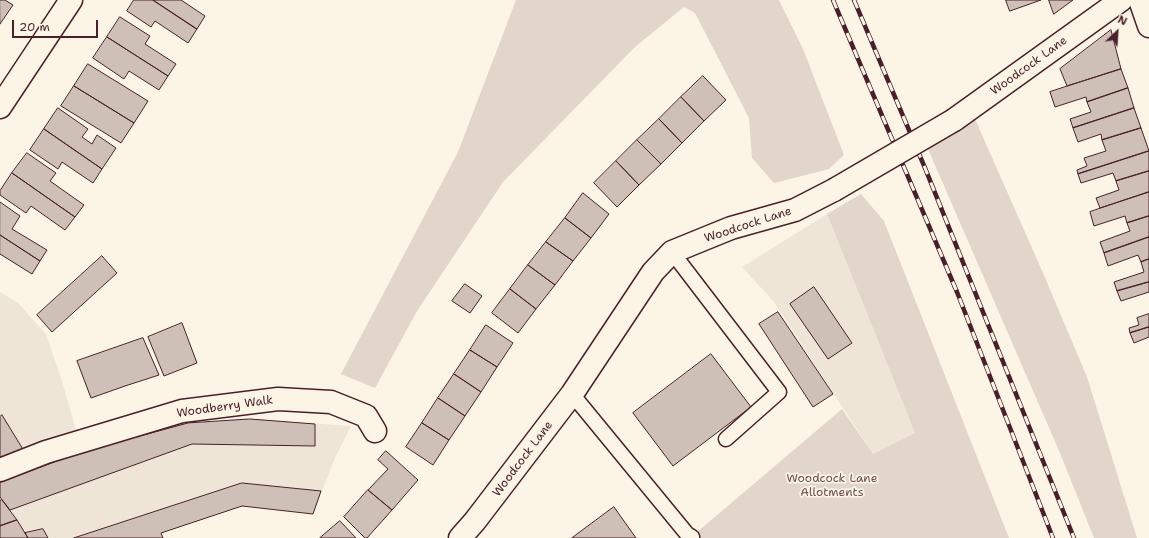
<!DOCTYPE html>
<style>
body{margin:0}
#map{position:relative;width:1149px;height:538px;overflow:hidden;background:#fcf5e5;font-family:"Shantell Sans",sans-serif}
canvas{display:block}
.north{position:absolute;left:1097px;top:12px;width:40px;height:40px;-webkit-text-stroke:3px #fcf5e5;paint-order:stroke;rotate:25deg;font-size:11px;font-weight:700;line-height:16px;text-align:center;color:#4a1f2b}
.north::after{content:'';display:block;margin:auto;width:14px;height:18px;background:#4a1f2b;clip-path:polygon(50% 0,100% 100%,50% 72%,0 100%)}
.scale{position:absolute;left:12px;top:20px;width:86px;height:18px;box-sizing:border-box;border:2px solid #4a1f2b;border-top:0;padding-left:5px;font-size:12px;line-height:14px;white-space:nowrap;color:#4a1f2b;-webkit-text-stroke:3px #fcf5e5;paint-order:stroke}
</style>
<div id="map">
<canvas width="1149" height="538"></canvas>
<div class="north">N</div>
<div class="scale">20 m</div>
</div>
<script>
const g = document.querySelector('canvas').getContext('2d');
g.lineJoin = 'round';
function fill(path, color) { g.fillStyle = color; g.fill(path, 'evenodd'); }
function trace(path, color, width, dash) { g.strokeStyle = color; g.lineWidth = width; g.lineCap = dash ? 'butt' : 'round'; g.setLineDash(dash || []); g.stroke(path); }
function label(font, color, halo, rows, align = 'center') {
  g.font = font + ' "Shantell Sans",sans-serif'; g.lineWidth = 3.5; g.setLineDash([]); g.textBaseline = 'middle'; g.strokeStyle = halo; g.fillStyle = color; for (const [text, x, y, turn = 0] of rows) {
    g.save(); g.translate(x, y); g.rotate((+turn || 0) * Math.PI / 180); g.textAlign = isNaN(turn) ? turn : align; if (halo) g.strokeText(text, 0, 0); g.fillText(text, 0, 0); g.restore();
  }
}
fill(new Path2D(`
 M827,214L915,433L873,454L774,302L742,267Z
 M0,292L18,303L46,334L62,381L76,430L85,451L188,423L250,419L351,426L335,458L313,514L242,506L161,533L163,538H0Z`), '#eee5d7');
fill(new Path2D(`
 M516,0H779L803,49L844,155L829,169L774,183L752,158L749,118L695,13L684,7L635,47L503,182L417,311L375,388L341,374L458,152Z
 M975,119L1043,273L1087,377L1137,538H1094L1060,453L928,149Z
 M861,194L884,221L1009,538H690L842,409L873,454L915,433L827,214Z`), '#e2d5ca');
const building = new Path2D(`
 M0,0H5L13,5L0,24Z
 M134,0H153L197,29L188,43L155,21L151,27L127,11Z
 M153,0H181L205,16L197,29Z
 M1006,0H1041L1010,11Z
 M1049,0H1073L1054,14Z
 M120,17L150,36L145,44L176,64L168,76L107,37Z
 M1111,30L1121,69L1067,86L1060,69Z
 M107,37L168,76L159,90L129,71L124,79L93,58Z
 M88,64L148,101L134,123L74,86Z
 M1121,69L1128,88L1087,102L1086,97L1055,107L1050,92Z
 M703,76L726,100L704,121L681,97Z
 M74,86L134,123L121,143L61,106Z
 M1128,88L1134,108L1073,128L1070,119L1091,112L1087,102Z
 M681,97L704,121L682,143L659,119Z
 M58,108L88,129L82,137L92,144L97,135L116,148L102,169L44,129Z
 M1134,108L1141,128L1102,140L1101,134L1078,142L1073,128Z
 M659,119L682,143L661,164L637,140Z
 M1141,128L1149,151L1078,174L1077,170L1087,166L1084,158L1106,151L1102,140Z
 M44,129L102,169L93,183L62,162L58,169L30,150Z
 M637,140L661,164L639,185L616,161Z
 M1149,151V171L1116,181L1113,173L1081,183L1078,174Z
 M27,153L56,173L50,181L84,205L75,217L12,173Z
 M616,161L639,185L617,207L594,183Z
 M1149,171V192L1100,208L1096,198L1119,190L1116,181Z
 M12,173L75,217L65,230L31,206L26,213L0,195V191Z
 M1149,192V216L1127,223L1125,216L1094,226L1090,212Z
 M583,193L609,214L591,238L565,218Z
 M0,202L20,216L12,229L47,250L40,261L0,235Z
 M1149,216V237L1104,253L1100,242L1130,231L1127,223Z
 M565,218L591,238L573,261L546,242Z
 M0,235L40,261L32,274L0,254Z
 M1149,237V259L1141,262L1138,255L1108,266L1104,253Z
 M546,242L573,261L555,285L528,265Z
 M102,256L117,273L52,332L37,315Z
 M1149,259V282L1117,291L1114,282L1144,272L1141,262Z
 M528,265L555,285L536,309L510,289Z
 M1149,282V292L1121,301L1117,291Z
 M465,284L482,296L470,313L452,301Z
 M814,287L852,343L828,359L790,304Z
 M510,289L536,309L518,333L492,313Z
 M778,312L833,394L813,407L759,324Z
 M1149,314V327L1130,333L1129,328L1139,325L1137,318Z
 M182,323L197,363L164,376L148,337Z
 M486,325L513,343L497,367L470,350Z
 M1149,327V337L1134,343L1130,333Z
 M143,338L159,375L125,386L91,398L77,361Z
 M470,350L497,367L481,392L454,374Z
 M711,354L751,407L673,466L633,413Z
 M454,374L481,392L465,416L438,398Z
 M438,398L465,416L449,440L422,423Z
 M2,415L24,451L0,459V417Z
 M250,419L315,424V446L192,444L10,510L0,497V482L84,451L188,423Z
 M422,423L449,440L433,465L406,447Z
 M386,451L418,480L392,510L368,490L388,469L378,460Z
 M242,483L321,491L313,514L242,506L161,533L163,538H74Z
 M368,490L392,510L367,538H365L344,517Z
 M2,500L17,520L0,526V501Z
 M614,507L636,538H572Z
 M17,520L28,538H0V526Z
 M340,521L356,538H320Z
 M43,529L48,538H28L25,533Z`);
fill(building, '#cfc0b7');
trace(building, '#4a1f2b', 1);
const service = new Path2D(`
 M672,252L779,392L726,439
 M572,394L687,534L692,537`);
const minor = new Path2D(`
 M1140,0L1149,26
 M0,107L71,0
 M954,120L1121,0
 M0,470L46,452L182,411L278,399L331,402L366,416L375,431
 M460,538L475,521L572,394L653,272L672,252L731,228L795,210L834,190`);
trace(service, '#4a1f2b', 17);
trace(minor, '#4a1f2b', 25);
trace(service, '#fcf5e5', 14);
trace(minor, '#fcf5e5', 22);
const rail = new Path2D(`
 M833,0L957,292L1053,538
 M854,0L925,168L1074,538`);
trace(rail, '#4a1f2b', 4.5);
trace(rail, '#fcf5e5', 3, [9]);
const minorBridge = new Path2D(`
 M834,190L954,120`);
trace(minorBridge, '#4a1f2b', 25, []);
trace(minorBridge, '#fcf5e5', 22);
label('12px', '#4a1f2b', '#fcf5e5', [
 ["Woodcock Lane",1029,66,-36],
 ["Woodcock Lane",748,225,-18],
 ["Woodberry Walk",225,407,-8],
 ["Woodcock Lane",523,459,-53]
]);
label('12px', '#704c53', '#fcf5e5', [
 ["Woodcock Lane",832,479],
 ["Allotments",832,493]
]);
</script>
